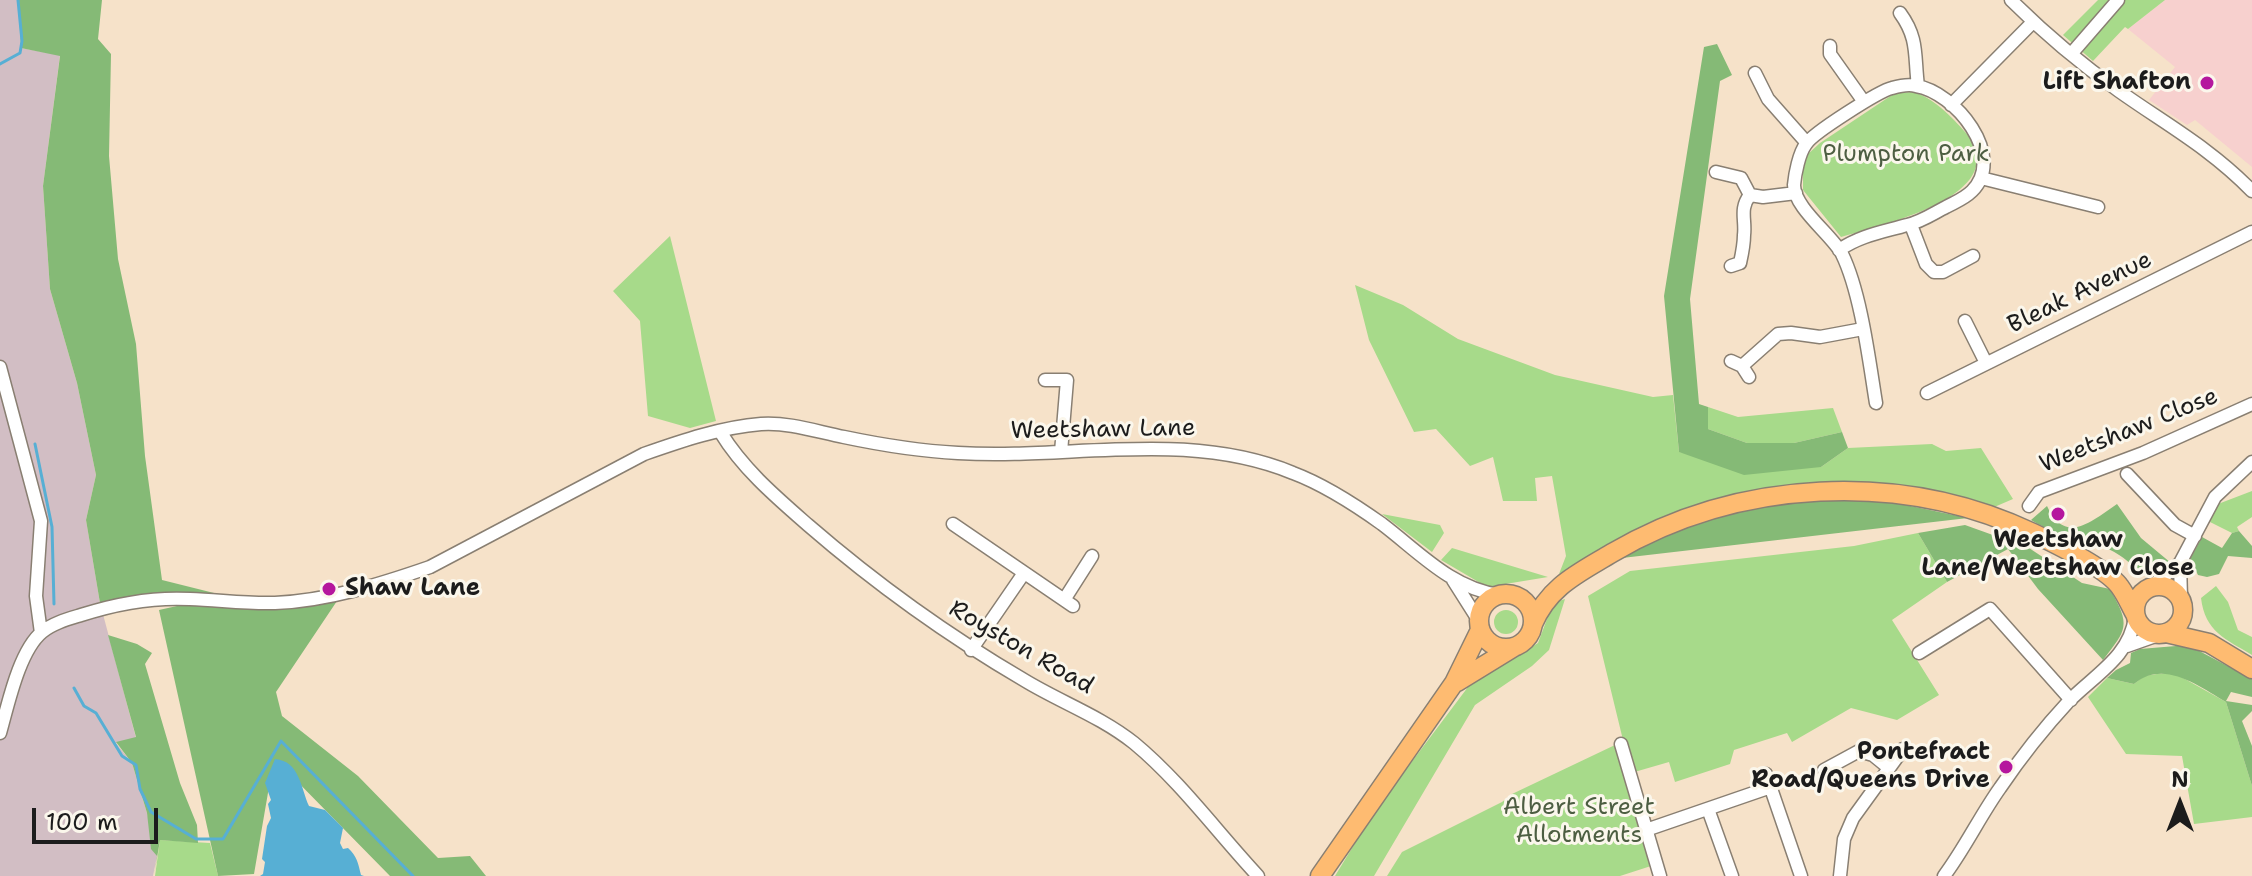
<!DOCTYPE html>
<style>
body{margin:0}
#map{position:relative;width:2252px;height:876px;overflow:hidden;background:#f6e2c9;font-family:"Shantell Sans",sans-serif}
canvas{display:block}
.north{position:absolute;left:2140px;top:764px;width:80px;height:80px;-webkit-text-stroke:6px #fbf7ec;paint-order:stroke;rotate:0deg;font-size:22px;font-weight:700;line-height:32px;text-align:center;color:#1c1c1c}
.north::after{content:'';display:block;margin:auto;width:28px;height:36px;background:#1c1c1c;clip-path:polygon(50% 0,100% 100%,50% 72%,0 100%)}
.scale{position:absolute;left:32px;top:808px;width:126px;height:36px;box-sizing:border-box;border:4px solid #1c1c1c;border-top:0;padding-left:10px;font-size:24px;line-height:28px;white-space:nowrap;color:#1c1c1c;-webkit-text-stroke:6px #fbf7ec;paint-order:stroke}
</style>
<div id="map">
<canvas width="2252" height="876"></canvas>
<div class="north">N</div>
<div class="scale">100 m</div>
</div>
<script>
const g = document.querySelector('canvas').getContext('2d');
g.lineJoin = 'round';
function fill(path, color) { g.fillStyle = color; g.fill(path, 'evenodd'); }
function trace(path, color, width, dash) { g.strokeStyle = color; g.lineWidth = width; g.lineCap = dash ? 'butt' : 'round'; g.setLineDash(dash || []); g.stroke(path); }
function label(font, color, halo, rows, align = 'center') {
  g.font = font + ' "Shantell Sans",sans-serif'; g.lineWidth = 6; g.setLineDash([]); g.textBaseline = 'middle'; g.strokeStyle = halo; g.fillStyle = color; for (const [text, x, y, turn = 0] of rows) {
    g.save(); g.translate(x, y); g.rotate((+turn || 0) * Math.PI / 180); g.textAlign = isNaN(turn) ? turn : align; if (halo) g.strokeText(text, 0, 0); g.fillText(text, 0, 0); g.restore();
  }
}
fill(new Path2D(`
 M2165,0H2252V167L2195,120L2187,125L2149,100L2175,67L2128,29Z`), '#f7d0ce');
fill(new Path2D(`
 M0,0H18L21,48L60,55L43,186L50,289L77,383L96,475L86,520L100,603L136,738L116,743L132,763L147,813L157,856L153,876H0Z`), '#d2bec4');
fill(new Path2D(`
 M2098,0H2165L2128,29L2125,27L2093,61L2063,35Z
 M1913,92C1934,98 1951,116 1966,133C2017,196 1877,226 1841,237L1803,190V170L1808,154L1820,143L1895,93Z
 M670,236L716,421L690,428L648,416L640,321L613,291Z
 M1355,285L1403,305L1458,339L1555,375L1653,397L1673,395L1679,452L1821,467L1848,448L1932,444L1946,451L1981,448L2013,499L1992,508L1907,489L1812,482L1724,500L1636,531L1559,574L1566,556L1552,476L1535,478L1537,501H1503L1493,457L1470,466L1436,429L1414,432L1369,340Z
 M1708,407L1738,417L1833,408L1842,432L1794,443H1747L1708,429Z
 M2252,491V517L2237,527L2239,531L2232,533L2210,522L2218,504Z
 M1382,514L1440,525L1444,533L1432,552Z
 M1918,533L1947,582L1892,620L1939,695L1897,720L1851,708L1792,742L1787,733L1734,750L1730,764L1675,782L1669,762L1631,773L1588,596L1630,571L1854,546Z
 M1452,548L1548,577L1487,587L1441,560Z
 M2216,586L2228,602L2238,630L2252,637V655C2226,639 2205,632 2201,598Z
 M1565,599L1549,650L1532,666L1475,705L1374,876H1335L1374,812L1468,687L1538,643L1553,603Z
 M1494 622a12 12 0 1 1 24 0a12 12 0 1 1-24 0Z
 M2157,674H2176L2226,702L2252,786V817L2194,824L2182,756L2126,754L2088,697L2107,678L2134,684L2144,676Z
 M1615,745L1651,866L1620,876H1387L1402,852L1502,802L1512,794Z
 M160,840L210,843L218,876H155Z`), '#a7da8a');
fill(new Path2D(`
 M18,0H102L98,39L111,54L109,156L118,259L136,344L145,456L162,580L226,596L166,592L100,603L86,520L96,475L77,383L50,289L43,186L60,56L21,48Z
 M1717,44L1732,75L1720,81L1690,299L1699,404L1708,407V429L1747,443H1794L1842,432L1848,448L1821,467L1744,475L1679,452L1664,296L1704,47Z
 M1835,498L1901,504L1968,518L1622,558L1677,529L1757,507Z
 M2117,504L2141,538L2171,563L2168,566L2138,571C2110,542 2094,546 2059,534C2050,531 2040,525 2031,520L2047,506C2065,546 2092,521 2117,504Z
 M1965,525L2029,548L2082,583L2110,589C2131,626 2127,629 2103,660L2038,589L2008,549L1947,582L1918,533Z
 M2239,531L2252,546V558L2228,556L2219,574L2207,577L2198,575L2190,559L2202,537L2222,548L2232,533Z
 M339,598L276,692L282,716L358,776L438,858L470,856L486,876H390L283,767L269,787L254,874L218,876L159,610L186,604Z
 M108,635L137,644L152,653L145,664L180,783L197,825L198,843L160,840L154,876L157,856L151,849L147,813L132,763L116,742L136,737Z
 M2188,645L2252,679V697L2231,692L2226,701L2252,705V711L2242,721L2252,746V786L2226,702C2198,686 2164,659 2134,684L2107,678L2116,670L2130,663L2131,653L2140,649Z`), '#85ba76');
fill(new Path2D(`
 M275,759C300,761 301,789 309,806L325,810L343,828L340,843L343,849L348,848C357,856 358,863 361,875L364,876H260L263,874L265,862L262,859L267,826L271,818L268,804L271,800L265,783Z`), '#57afd4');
trace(new Path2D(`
 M0,64L20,53L22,41L18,0
 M35,444L52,527L54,604
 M74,688L84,706L96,713L122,756L136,765L140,789L151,812L196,839H223L281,741L413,876`), '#57afd4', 3);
const minor = new Path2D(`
 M2011,0C2044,33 2081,64 2119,91C2167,125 2210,148 2252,191
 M1900,13C1919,39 1914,56 1918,86
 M1830,46V54L1864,102
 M2072,53L2118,0
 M1755,73L1768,99L1806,142
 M1951,105L2033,22
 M1716,172L1741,178L1750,195
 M1981,178L2098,207
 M1911,225L1926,264L1934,272H1943L1973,256
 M1839,250C1861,235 1883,232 1907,225C1921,222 1934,213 1946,207C1955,202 1964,199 1972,191C2007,156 1955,92 1916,86C1909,84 1899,86 1892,88C1879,91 1813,133 1806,144C1799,153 1795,174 1794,185C1794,208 1832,235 1842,254C1861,293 1869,360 1876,403
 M1731,266L1740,263C1742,254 1744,245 1744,235C1746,220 1739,209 1750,195L1763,197L1796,193
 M1965,321L1986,363
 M1731,361L1742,366L1749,377
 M1742,366L1778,334L1791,333L1820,337L1863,329
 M0,367L41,521L36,596L41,633
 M1045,380H1067L1061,452
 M1927,393L2252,232
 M721,433C743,469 776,497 808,525C875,583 947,635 1024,680C1060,702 1100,716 1134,743C1180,781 1217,832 1258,876
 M2127,474L2175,525L2195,536
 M2029,506L2039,492L2143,453L2252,404
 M953,524L1073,606
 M2180,563L2181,598
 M1453,580L1479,621
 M2152,586L2180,563L2215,497L2252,462
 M1064,600L1092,556
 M2127,646L2161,634
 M971,650L1024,573
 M1919,653L1990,609L2071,700
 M0,733C8,705 19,651 42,632C53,623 68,619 81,615C115,604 154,597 190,599C219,600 247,604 275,603C327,601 381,584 430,567L644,454C681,441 722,427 761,424C789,422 818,432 844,437C882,445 920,451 958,453C1069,460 1186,429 1293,473C1325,485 1354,504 1382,524C1419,552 1451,588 1499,595
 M1621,744L1660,876
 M1824,770L1859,751L1873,755L1889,768
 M1766,774L1801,876
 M1708,809L1732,876
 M1646,830L1771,787
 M1840,876L1844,839L1853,818L1903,749
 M1944,876C1965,848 1980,816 2000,788C2021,757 2044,728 2069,701C2096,674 2130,656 2135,617`);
const highway = new Path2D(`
 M2135 610a24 24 0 1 1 48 0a24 24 0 1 1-48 0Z
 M1479 621a27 27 0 1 1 54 0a27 27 0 1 1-54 0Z
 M1533,624C1549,586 1579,573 1612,553C1738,479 1900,470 2033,533C2054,543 2108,569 2120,587C2126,595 2130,605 2135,614
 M2166,633L2209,643L2252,669
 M1457,682L1514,647
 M1320,876L1454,683L1480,630`);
trace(minor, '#897f72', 15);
trace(highway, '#897f72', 21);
trace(minor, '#fff', 12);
trace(highway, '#febb71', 18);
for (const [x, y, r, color] of [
 [2207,83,8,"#b5179e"],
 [2058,514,8,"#b5179e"],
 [329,589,8,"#b5179e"],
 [2006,767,8,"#b5179e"]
]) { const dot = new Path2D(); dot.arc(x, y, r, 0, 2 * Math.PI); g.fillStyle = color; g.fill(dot); trace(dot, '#fbf7ec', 3); }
label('bold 24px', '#1c1c1c', '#fbf7ec', [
 ["Lift Shafton",2191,83],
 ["Weetshaw",2058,541,"center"],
 ["Lane/Weetshaw Close",2058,569,"center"],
 ["Shaw Lane",345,589,"left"],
 ["Pontefract",1990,753],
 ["Road/Queens Drive",1990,781]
], 'right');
label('24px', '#4d5e42', '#fbf7ec', [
 ["Plumpton Park",1906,155],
 ["Albert Street",1579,808],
 ["Allotments",1579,836]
]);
label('24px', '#1c1c1c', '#fbf7ec', [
 ["Bleak Avenue",2080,293,-26],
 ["Weetshaw Lane",1103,430,-1],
 ["Weetshaw Close",2129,431,-22],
 ["Royston Road",1021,648,30]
]);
</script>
